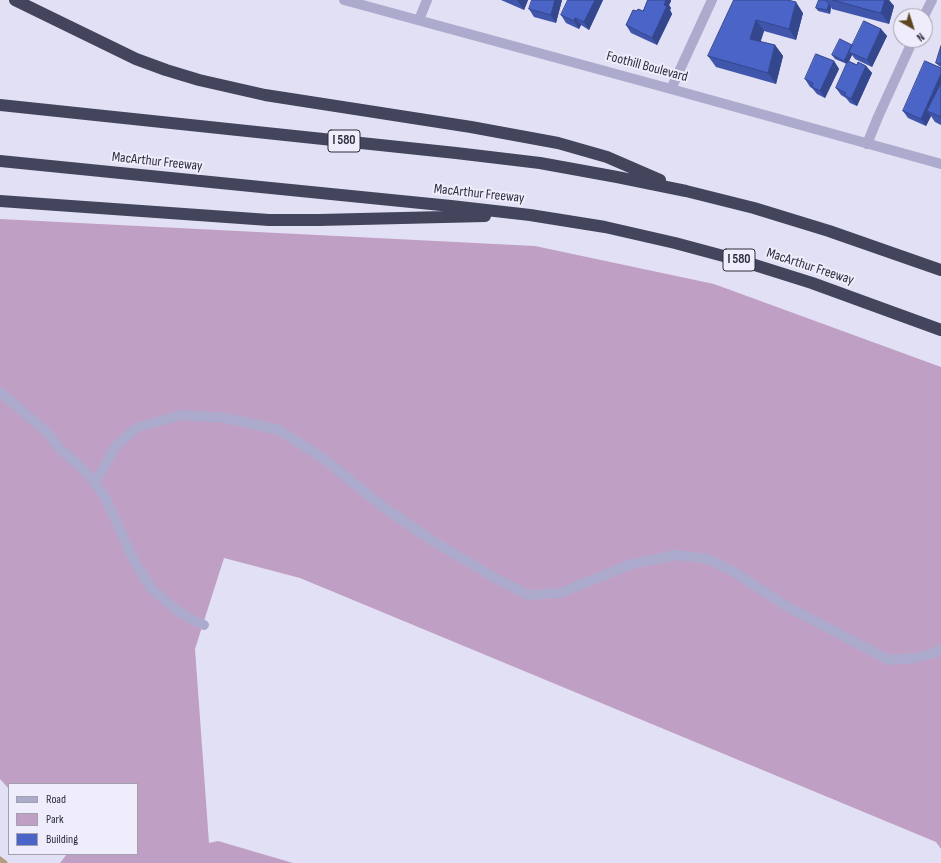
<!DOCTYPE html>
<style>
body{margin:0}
#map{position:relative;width:941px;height:863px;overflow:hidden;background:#e2e0f4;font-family:"Sofia Sans Condensed",sans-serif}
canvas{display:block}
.legend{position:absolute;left:8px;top:783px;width:130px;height:72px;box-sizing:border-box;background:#efedfb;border:1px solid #a1a0ae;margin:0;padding:5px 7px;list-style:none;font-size:12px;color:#2b2d3b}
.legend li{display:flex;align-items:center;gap:8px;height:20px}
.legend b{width:20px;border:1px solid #a1a0ae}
.north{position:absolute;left:893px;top:8px;width:40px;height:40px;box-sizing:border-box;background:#efedfb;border:1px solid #a1a0ae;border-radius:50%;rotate:141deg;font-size:11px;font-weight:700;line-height:16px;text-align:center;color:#2b2d3b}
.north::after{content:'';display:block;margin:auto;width:14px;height:18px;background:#5d461f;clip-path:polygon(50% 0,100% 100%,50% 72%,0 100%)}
</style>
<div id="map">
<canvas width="941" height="863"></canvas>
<ul class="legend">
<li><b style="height:5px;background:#acabcd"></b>Road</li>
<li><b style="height:11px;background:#c09fc4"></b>Park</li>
<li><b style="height:11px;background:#4a64c8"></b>Building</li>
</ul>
<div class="north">N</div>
</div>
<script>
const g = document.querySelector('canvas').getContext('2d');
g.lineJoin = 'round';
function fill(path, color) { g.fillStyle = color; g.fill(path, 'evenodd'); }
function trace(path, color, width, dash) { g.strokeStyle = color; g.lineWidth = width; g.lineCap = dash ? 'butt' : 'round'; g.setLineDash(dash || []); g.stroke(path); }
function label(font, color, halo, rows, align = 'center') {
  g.font = font + ' "Sofia Sans Condensed",sans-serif'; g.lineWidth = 4; g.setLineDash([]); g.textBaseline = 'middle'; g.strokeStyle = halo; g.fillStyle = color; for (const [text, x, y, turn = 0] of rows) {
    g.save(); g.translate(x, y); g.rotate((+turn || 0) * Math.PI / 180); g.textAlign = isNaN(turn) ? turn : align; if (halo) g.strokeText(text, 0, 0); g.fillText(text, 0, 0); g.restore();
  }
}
fill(new Path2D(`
 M0,219L535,246L714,284L941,367V849L936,842L300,578L224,558L195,649L209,843L218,841L293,863H60L67,854H137V784H9V789L0,779Z`), '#c09fc4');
trace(new Path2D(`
 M0,859L5,863`), '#b29d7e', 5);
trace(new Path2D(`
 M344,0L671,89L941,164
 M924,16L932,0
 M419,20L427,0
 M671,89L712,0
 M867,144L878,117L913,40
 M0,392L49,434L60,449L83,469L95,483L106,499L134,561L151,588L175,609L189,618L204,625
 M95,483L115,447L136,428L181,415L226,418L279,430L324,459L383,507L433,541L495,578L528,595L560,593L632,564L676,555L708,559L734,572L786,606L889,660L915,658L937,652L941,649`), '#acabcd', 10);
trace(new Path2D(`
 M15,0L136,59L166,70L199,80L265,95L471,127L558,143L607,157L660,180
 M0,105L456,153L540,163L617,177L686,191L754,208L829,231L941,270
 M0,161L451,206L530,215L605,227L675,243L742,261L812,283L941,330
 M0,201L269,220H319L485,216`), '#42455c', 12);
fill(new Path2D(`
 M501,0H528L524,10Z
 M562,0L556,23L534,17L529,9Z
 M603,0L589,30L581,25L579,29L566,23L561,15Z
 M648,0H671V1L669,5L671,8L670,10L672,14L657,45L631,33L626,25L637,11H643Z
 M734,0L803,13L796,40L764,31L760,42L775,45L783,56L776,84L716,67L708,56Z
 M819,0H889L894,6L889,24L832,9L831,7L830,14L818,11L816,8Z
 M881,29L887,36L872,67L855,59L852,55L849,61L857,65L866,66L872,73L857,106L850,103L846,98L841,95L836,88L847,64L835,59L832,55L852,45Z
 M941,46V67L939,66L936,63Z
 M834,61L839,69L825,98L817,94L812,88L810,87L805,79Z
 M941,68V125L935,122L931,116L926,126L908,118L903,111Z`), '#4056ac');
fill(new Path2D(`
 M517,0H528L524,10Z
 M555,0H562L556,23L551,15Z
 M595,0H603L589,30L584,22Z
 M664,0H671V1L669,5L671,8L670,10L672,14L657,45L652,38L664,5Z
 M885,0H889L894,6L889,24L881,13Z
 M796,2L803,13L796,40L789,29Z
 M829,4L831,7L830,14L827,10Z
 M575,18L581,25L579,29L574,21Z
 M756,20L764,31L758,50L750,39Z
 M881,29L887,36L872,67L867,60Z
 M775,45L783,56L776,84L768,73Z
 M852,45L849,52L852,55L847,65L844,61Z
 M834,61L839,69L825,98L820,91Z
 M866,66L872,73L857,106L851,99Z
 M941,74V93L927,111L931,116L926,126L921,119Z`), '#34468c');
const building = new Path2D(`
 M532,0H555L551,15L529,9Z
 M568,0H595L584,22L575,18L574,21L561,15Z
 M648,0H666L664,5L667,6L652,38L626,25L633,10L637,11L638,9L643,11Z
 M734,0H788L796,2L789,29L756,20L750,39L775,45L768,73L708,56Z
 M819,0H826L829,4L827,10L816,8Z
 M833,0H885L881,13Z
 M864,21L881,29L867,60L849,52Z
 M840,39L852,45L844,61L832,55Z
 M941,46V64L936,63Z
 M816,54L834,61L820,91L812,87L813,83L805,79Z
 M848,61L857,65L858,62L866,66L851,99L844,95L846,93L836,88Z
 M925,61L941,68V74L921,119L903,111Z
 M941,83V117L927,111Z`);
fill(building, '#4a64c8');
trace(building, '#34468c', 1);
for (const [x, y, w] of [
 [344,141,32],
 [739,260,32]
]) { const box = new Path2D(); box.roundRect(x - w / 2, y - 11, w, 22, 3); g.fillStyle = '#efedfb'; g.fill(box); trace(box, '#2b2d3b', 1); }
label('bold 13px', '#2b2d3b', null, [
 ["I 580",344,141],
 ["I 580",739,260]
]);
label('14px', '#2b2d3b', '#efedfb', [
 ["Foothill Boulevard",647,67,15],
 ["MacArthur Freeway",157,162,6],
 ["MacArthur Freeway",479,194,6],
 ["MacArthur Freeway",810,267,18]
]);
</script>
